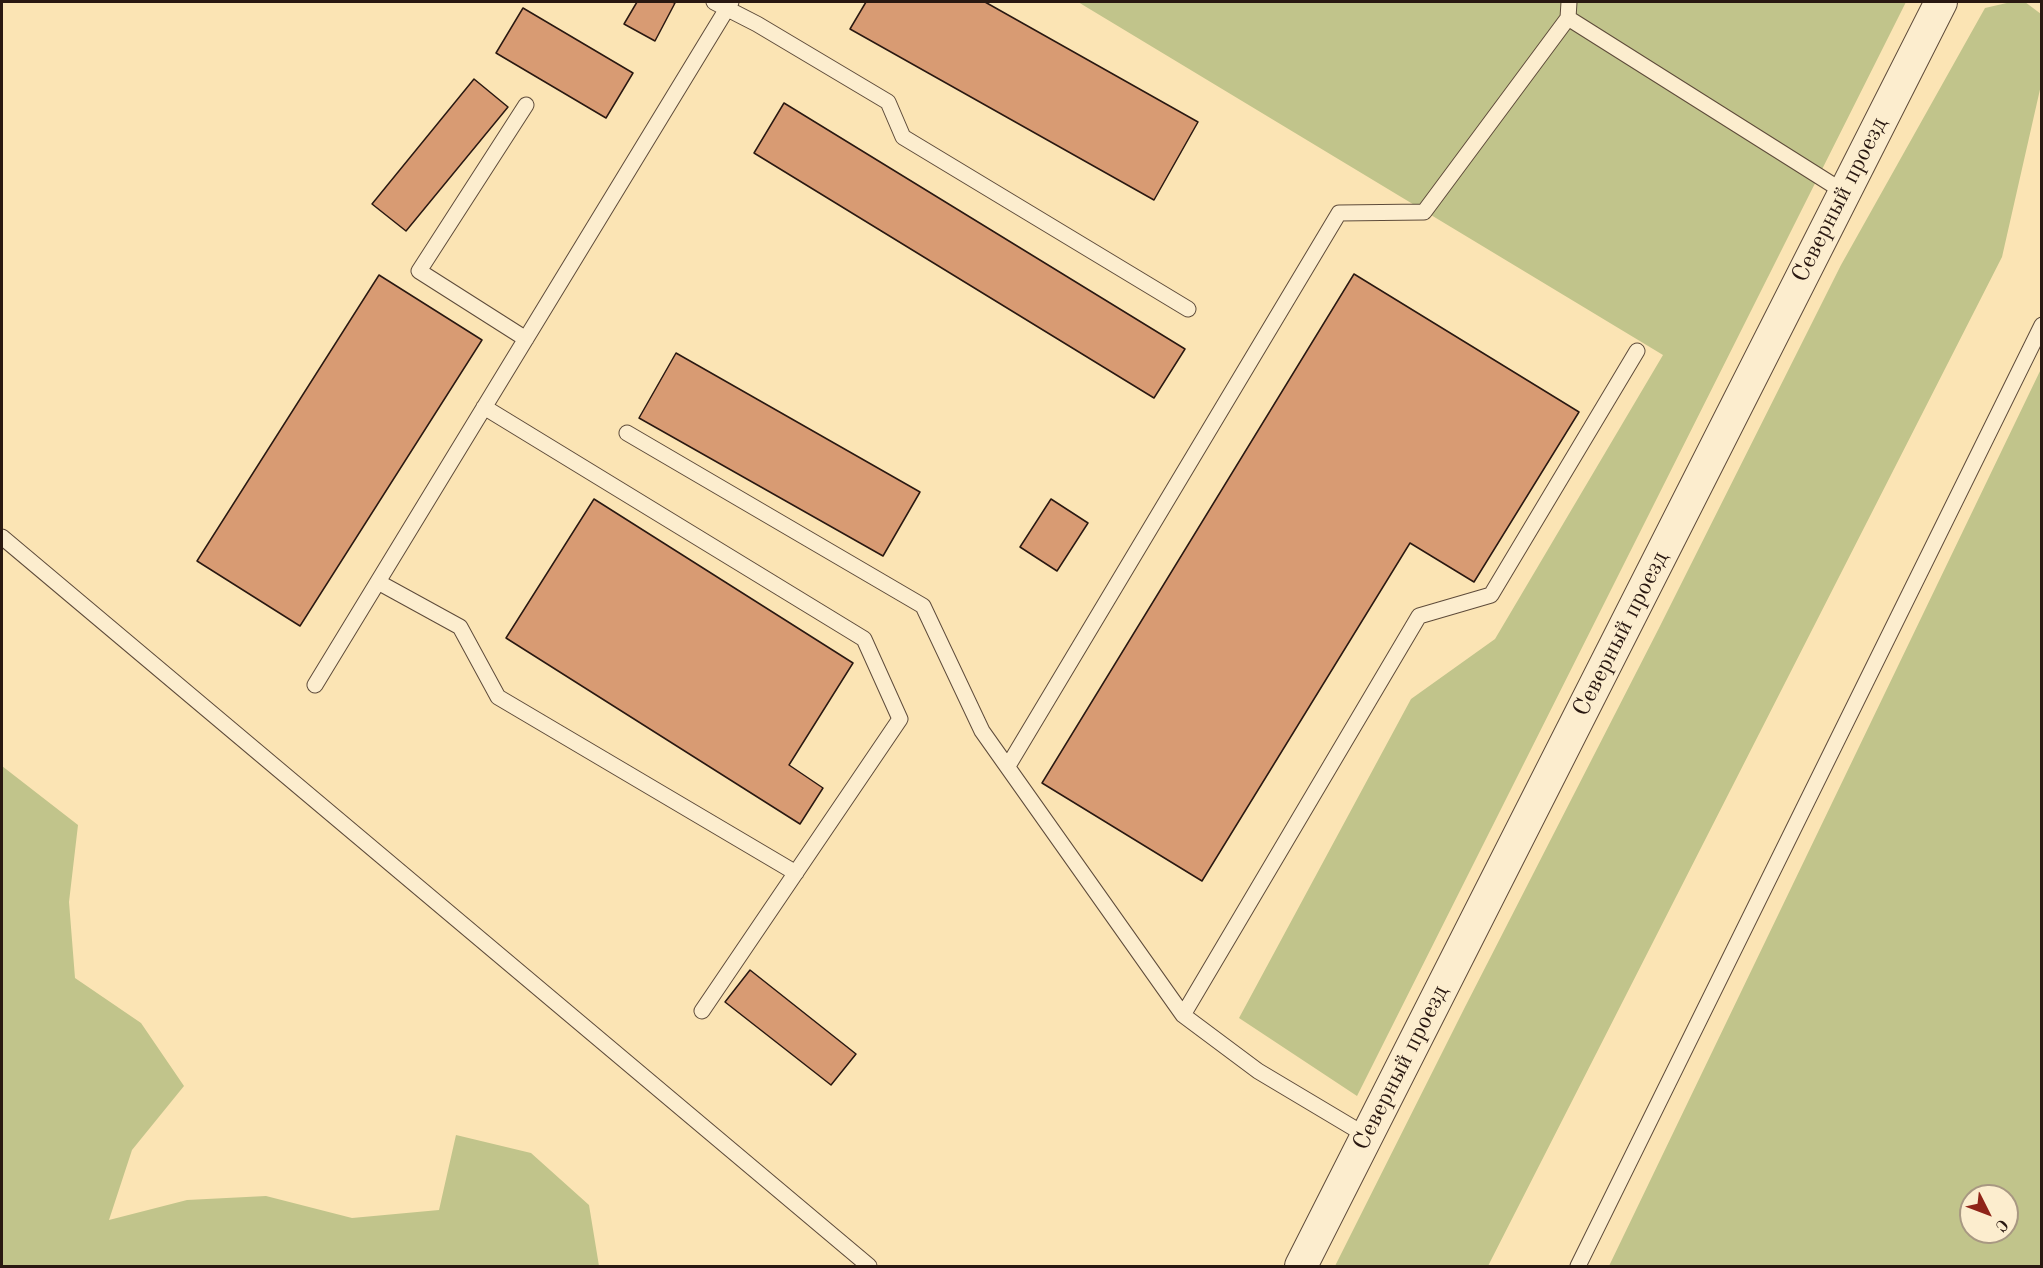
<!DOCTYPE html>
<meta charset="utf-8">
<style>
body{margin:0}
#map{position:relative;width:2043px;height:1268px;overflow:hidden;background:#fbe4b4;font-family:"Old Standard TT",serif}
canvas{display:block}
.frame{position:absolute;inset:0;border:3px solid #291811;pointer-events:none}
.north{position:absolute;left:1959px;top:1184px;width:60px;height:60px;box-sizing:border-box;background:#fcedce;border:2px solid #a89882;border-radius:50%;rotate:132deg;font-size:16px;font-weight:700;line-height:24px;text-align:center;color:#291811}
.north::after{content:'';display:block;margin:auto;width:21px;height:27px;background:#8f2418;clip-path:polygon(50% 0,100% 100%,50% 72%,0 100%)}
</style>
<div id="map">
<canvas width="2043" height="1268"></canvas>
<div class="frame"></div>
<div class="north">С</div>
</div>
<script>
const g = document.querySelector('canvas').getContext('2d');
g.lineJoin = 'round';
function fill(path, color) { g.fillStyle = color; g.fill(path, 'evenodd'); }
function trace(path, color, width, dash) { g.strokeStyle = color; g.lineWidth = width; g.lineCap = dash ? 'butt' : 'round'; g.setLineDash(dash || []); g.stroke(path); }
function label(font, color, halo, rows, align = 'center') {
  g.font = font + ' "Old Standard TT",serif'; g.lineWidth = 5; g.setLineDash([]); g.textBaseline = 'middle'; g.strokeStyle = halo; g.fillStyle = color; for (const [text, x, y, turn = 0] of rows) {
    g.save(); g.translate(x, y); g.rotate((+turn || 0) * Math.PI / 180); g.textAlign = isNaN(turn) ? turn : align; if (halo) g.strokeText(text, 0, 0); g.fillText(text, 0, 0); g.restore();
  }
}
fill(new Path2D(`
 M1078,2H1906L1357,1096L1239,1018L1411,699L1495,639L1663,355Z
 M2011,2H2025L2041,14V85L2002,257L1488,1266H1335L1466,1005L1658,630L1841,265L1985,8Z
 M2041,369V1266H1609ZM1971,1196H2007V1232H1971Z
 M2,766L78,825L69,902L75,978L141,1023L184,1086L132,1150L109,1220L187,1200L266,1196L352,1218L439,1210L456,1135L531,1153L589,1205L599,1266H2Z`), '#c1c48b');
const building = new Path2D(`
 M637,2H672L675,3L655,41L624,24Z
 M866,2H985L1198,122L1154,200L850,29Z
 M523,8L633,73L606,118L496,53Z
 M474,79L508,107L406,231L372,204Z
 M784,103L1185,349L1154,398L754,153Z
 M1354,274L1579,412L1474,582L1410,543L1202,881L1042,783Z
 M379,275L482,340L300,626L197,561Z
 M676,353L920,492L883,556L639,418Z
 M594,499L853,663L789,765L823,788L800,824L506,638Z
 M1051,499L1088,523L1057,571L1020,547Z
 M750,970L856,1054L831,1085L725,1002Z`);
fill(building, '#d89b73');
trace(building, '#291811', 1.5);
const service = new Path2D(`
 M714,2L757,24L888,102L903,137L1188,309
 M1568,18L1569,2
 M526,105L419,271L526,339
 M484,407L864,639L900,719L702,1011
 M627,433L923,606L982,731L1183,1015L1258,1071L1367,1136
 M2,537L869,1266
 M378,582L460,627L498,697L796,873
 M315,685L731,2
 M1008,766L1339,213L1424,212L1568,18L1844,192
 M1183,1015L1419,616L1491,595L1637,351
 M1578,1266L2042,325`);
const minor = new Path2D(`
 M1301,1266L1941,2`);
trace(service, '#5e4b3a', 17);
trace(minor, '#5e4b3a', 34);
trace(service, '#fcedce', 15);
trace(minor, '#fcedce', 32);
label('24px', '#291811', '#fcedce', [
 ["Северный проезд",1840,200,-63],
 ["Северный проезд",1621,634,-63],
 ["Северный проезд",1401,1068,-63]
]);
</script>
